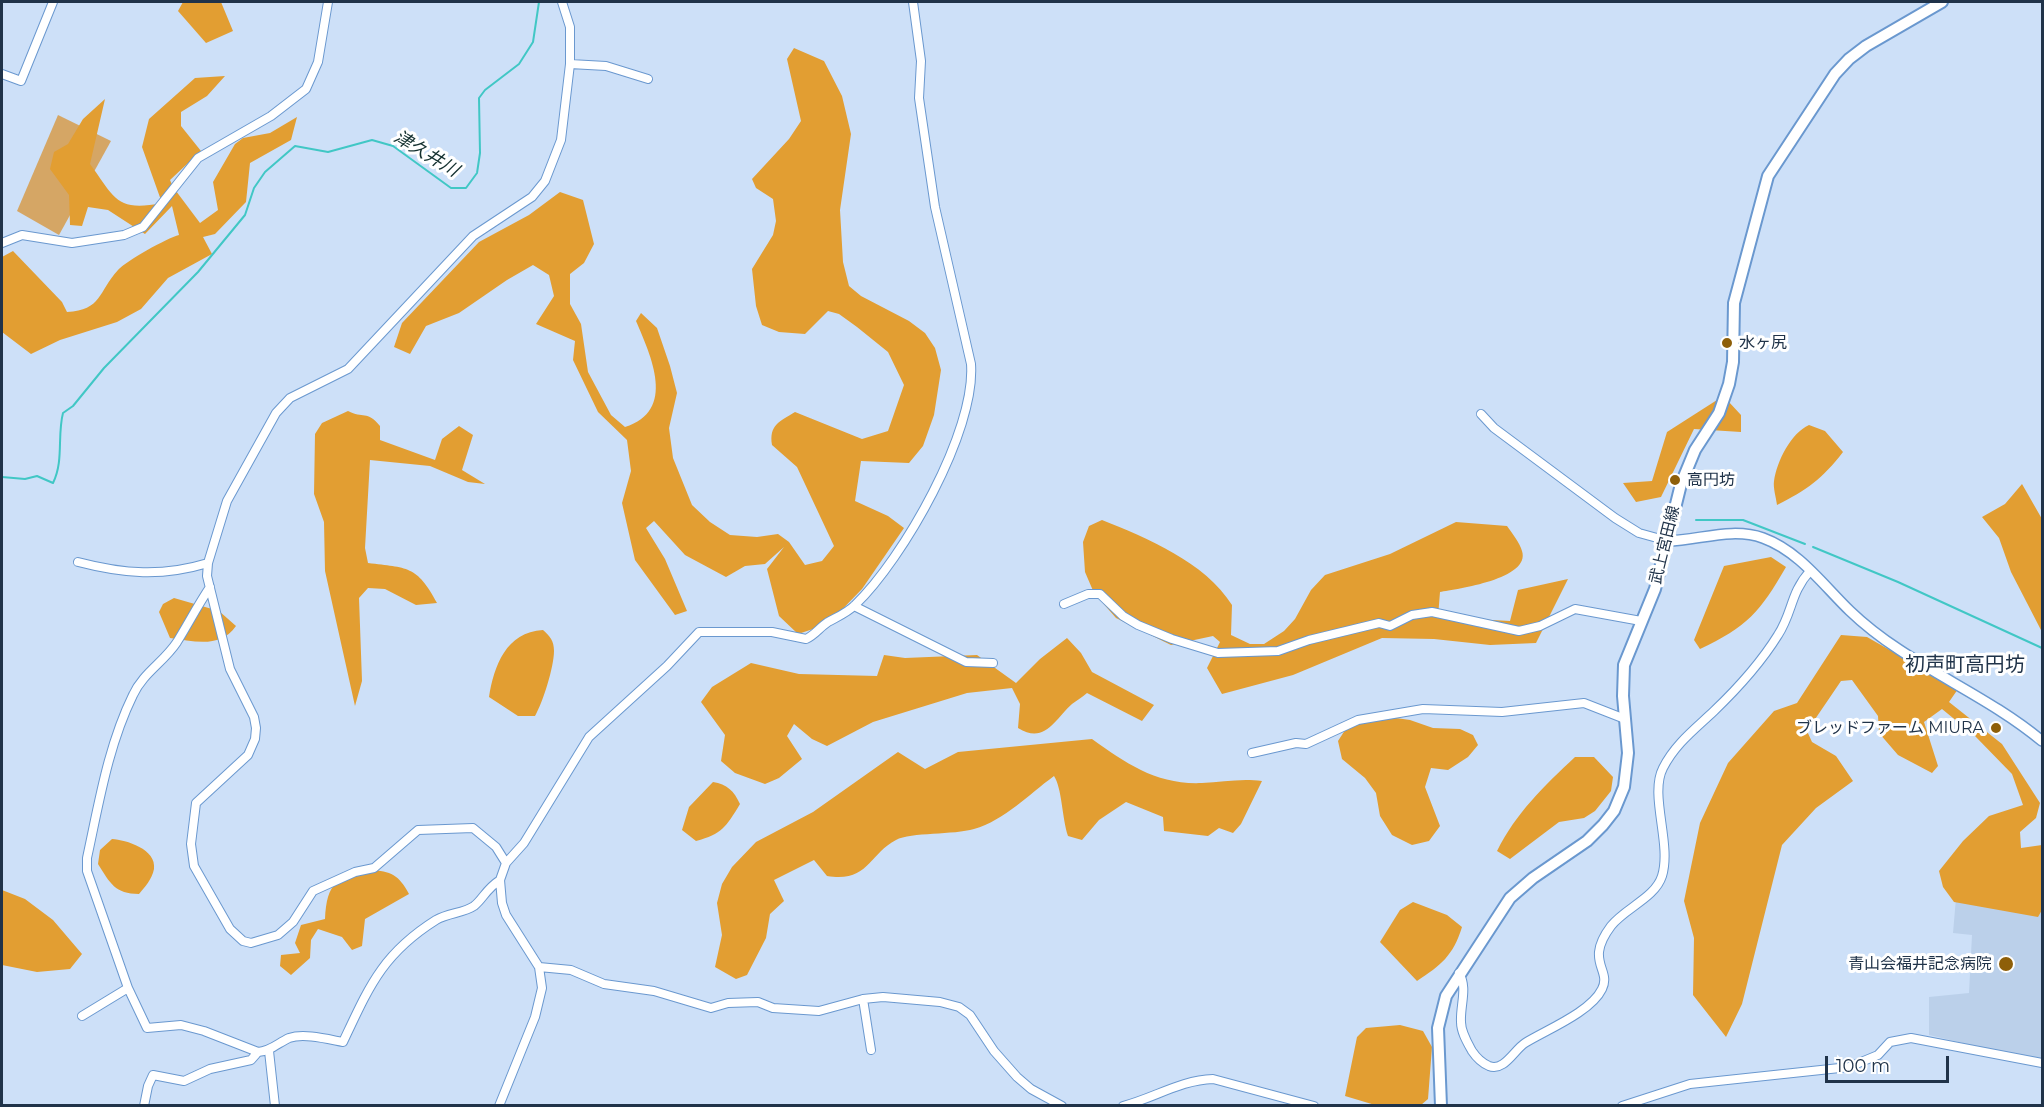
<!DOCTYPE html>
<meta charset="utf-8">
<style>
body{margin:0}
#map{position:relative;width:2044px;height:1107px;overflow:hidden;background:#cde0f8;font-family:Montserrat,sans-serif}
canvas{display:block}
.frame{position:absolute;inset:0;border:3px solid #203349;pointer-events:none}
.scale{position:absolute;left:1825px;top:1056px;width:124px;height:27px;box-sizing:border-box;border:3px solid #203349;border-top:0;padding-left:8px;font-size:18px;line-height:21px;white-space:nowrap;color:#203349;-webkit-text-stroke:4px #fff;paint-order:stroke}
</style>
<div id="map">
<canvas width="2044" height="1107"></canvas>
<div class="frame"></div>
<div class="scale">100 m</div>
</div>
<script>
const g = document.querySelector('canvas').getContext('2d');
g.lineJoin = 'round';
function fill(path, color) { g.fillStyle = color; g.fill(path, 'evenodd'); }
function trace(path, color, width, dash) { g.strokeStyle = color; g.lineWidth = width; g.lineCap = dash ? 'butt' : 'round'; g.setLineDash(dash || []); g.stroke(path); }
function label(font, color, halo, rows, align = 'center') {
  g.font = font + ' Montserrat,"Noto Sans JP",sans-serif'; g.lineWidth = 6; g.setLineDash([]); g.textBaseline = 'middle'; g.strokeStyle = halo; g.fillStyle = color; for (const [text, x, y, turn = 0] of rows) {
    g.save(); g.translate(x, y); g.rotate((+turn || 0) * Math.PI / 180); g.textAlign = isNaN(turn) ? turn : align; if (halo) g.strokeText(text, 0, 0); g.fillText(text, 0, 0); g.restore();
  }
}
fill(new Path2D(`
 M1956,898L2042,906V1062L1929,1035V997L1969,993L1972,935L1953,933Z`), '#bbd0ea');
fill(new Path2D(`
 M58,115L111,141L59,235L17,211Z`), '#d5a665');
fill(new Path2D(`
 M183,2H221L233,31L206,43L178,11Z
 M794,48L824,61L842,96L851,134L840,210L843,262L849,286L861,296L909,321L925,333L935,348L941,370L934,415L923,446L909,463L861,461L855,501L888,516L904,528L862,589L828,624L798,634L779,616L767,569L784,547L765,564L745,566L726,577L685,555L654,521L646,528L665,559L687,611L675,615L635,560L622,503L631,471L627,440L598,412L573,360L575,341L536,324L554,296L549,275L533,265L507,280L459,313L426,326L410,354L394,347L402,323L479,242L529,215L560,192L583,200L594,244L584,263L570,274V304L581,324L588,372L611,415L625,427C677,411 651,356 636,321L641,313L657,328L670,366L677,393L669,428L673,458L692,505L710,522L730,535L757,537L778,534L789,542L805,565L822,561L834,546L797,467L772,445C769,425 779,422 795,412L862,439L888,431L904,385L888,352L857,327L839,314L828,311L805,334L779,332L762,325L756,306L752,269L773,235L776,221L773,199L756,188L752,179L789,139L801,121L787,59Z
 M225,76L207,96L181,112V126L201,151L170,180L173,187L200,223L218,210L213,182L235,144L243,138L270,133L297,117L291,140L250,163L246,202L215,234L203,237L212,254L168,278L141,309L117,322L60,340L31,354L2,332V257L13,251L62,302L67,312C102,310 98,292 118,270C126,261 167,238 179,235L172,206L145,234L108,210L88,207L82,226L70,225L69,195L50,169L54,152L68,144L83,119L105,99L90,164C115,198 116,212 162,203L142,147L149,119L195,78Z
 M1717,400L1728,401L1741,415V432L1694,429L1661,497L1636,502L1623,483L1652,481L1667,432Z
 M348,411C363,419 367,410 380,426V440L435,460L442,439L459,426L473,435L462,470L485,484L468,482L430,466L370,460L365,548L368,563C407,568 417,565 437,603L416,605L385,589L368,588L359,598L362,681L355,706L325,571L324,522L314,494L315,434L322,423Z
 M1809,425L1825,431L1843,452C1822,479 1807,490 1777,505C1776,497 1773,488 1774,481C1777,461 1791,433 1809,425Z
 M2022,484L2042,519V632L2011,572L1999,538L1982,517L2005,504Z
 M1102,520C1147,538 1205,562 1232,605L1231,635L1250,644H1264L1284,631L1295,619L1311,590L1325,575L1390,554L1456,522L1507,526C1512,533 1520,543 1522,551C1531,579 1457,589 1440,592L1438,617L1510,621L1518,590L1568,579L1536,643L1490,645L1434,639L1382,638L1293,675L1222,694L1207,668L1220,642L1213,636L1171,645L1116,618L1094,593L1085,572L1083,542L1089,526Z
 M1771,557L1786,567C1760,612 1747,627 1700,649L1694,640L1724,566Z
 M174,598L219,611L236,626C220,649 194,641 170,638L159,612L163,604Z
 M543,630C550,636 554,641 554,651C554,667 543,702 535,716H518L489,697C494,666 506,632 543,630Z
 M1841,635L1867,637L1958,689L1949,702L2002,744L2040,803L2036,818L2020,832L2021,848L2042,845V910L2038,917L1954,902L1943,887L1939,871L1963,841L1989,816L2023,805L2012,774L1975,736L1942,709L1924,722L1938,766L1932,773L1898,755L1879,733L1878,716L1852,680L1841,681L1807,731L1812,742L1836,756L1853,781L1816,808L1782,845L1742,1004L1726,1037L1693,995L1694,938L1684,901L1700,823L1728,763L1774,711L1797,703Z
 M1067,638L1081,653L1092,672L1154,705L1142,721L1087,693C1083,697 1077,700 1072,704C1055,719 1045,745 1018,728L1020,704L1012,688L967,693L873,722L827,746L812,739L794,724L787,736L802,759L779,778L765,784L735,773L721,761L725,735L701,702L712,687L751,663L799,674L877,676L884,655L905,658L977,655L1016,683L1040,659Z
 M1368,714L1410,720L1433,728L1460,729L1473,735L1478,745L1468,757L1448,770L1431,768L1425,787L1440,826L1429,841L1412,845L1392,835L1380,816L1376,793L1365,778L1342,759L1338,741L1349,724Z
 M1092,739C1127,764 1157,785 1202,783C1223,782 1241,778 1262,781L1241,824L1233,833L1219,828L1208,836L1164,831L1163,817L1126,802L1099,820L1082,840L1068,836C1062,818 1062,788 1054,776C1028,795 1005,820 974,829C954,835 911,832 896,840C869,854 868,883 827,876L814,860L774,880L784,901L770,914L766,938L747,975L736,979L715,967L722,935L717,903L722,884L732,867L756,842L813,812L898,752L925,769L958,752Z
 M1575,757H1594L1613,777L1611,791L1595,811L1584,818L1559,822L1510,859L1497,851C1516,813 1544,786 1575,757Z
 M713,782C727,784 734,791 740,804C726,827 722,834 696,841L682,830L689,807Z
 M112,839C126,840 157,849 154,869C152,879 145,887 139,894C115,894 110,883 98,864L100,850Z
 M370,870C391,871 399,875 409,894L365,919L362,946L352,950L342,937L318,929L311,940L310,958L291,975L280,966L281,955L300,953L295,943L301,925L325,919C327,882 336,879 370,870Z
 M2,890L25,899L53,920L82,954L70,969L37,972L2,965Z
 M1413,902L1447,915L1462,927C1453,956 1441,965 1417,981L1380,942L1400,910Z
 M1400,1025L1423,1031L1432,1047L1428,1099L1421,1105H1375L1345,1096L1357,1037L1366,1028Z`), '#e29e32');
trace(new Path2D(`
 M2,477L25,479L37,476L53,483C64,461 57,436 63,413L73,406L104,368L198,272L245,215L254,188L265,172L295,146L328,152L372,140L393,146L451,188H466L477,173L480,153L479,98L485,90L519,64L533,42L539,2
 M1696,520H1743L1805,544
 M1813,547L1898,582L2042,648`), '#41c7c5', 2);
const minor = new Path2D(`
 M570,64L606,66L648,79
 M2,74L21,81L53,2
 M2,243L22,235L72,243L124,235L143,227L198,158L271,116L306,89L318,62L328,2
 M1481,414L1494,428L1615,518L1639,533L1668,541
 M78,562C124,574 162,577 208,563
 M1064,604L1088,594H1100L1123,616L1138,625L1172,639L1218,653L1278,651L1309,640L1379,623L1390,626L1412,615L1432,612L1519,631L1540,626L1575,609L1641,621
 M854,606L966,662L993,663
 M1252,753L1296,743L1306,744L1358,720L1423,709L1502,712L1584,703L1625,719
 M506,863L496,847L473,828L418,830L374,868L355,872L313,891L293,922L278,935L251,943L243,941L230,929L194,866L191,844L196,803L248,755L255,739L256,728L254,717L230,669L207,576L208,563L227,501L276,413L290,398L348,369L473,236L532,197L545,181L561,140L570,64V27L562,2
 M539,967L571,970L604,984L654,991L711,1008L728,1003L758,1002L773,1008L819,1011L863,999L883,997L940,1002L959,1007L970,1015L994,1051L1017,1077L1031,1089L1062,1106
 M1459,973C1468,988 1460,1005 1461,1022C1461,1032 1467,1042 1472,1051C1476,1057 1482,1063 1489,1066C1504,1072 1514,1050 1525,1043C1546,1030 1591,1012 1602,989C1612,969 1584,962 1611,926C1625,908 1655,898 1662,876C1672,844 1649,795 1663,768C1675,744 1695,729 1714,711C1738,688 1760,664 1778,635C1793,612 1790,593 1810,571
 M128,988L147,1028L181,1025L204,1031L258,1052
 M863,999L871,1050
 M82,1016L128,988L87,871V858C99,803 108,746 133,695C143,673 164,662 177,642C188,624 198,605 210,587
 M269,1051L275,1106
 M144,1106L148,1086L153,1075L184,1081L210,1069L251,1060L258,1052C271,1051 278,1043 289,1038C304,1033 327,1039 343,1042C369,987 382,954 436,920C448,913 464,913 474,906C483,899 486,889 500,880
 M499,1106L535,1017L542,988L539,967L506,915L502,903L500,880L506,863L524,843L589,737L667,666L699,632H772L806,639C815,635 820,627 828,622C837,617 847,613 855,605C903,559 976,431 971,364L935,207L919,98L921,61L913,2
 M1123,1106C1154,1098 1181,1080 1213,1079L1314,1106
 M1622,1106L1690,1084L1849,1067L1878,1055L1890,1042L1911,1038L2042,1063`);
const tertiary = new Path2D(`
 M1668,541C1700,540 1732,527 1763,538C1799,551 1823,585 1850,611C1906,665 1982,691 2042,741`);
const secondary = new Path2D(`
 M1441,1106L1438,1028L1446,996L1510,898L1533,878L1587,841L1603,825L1614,811L1624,787L1628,753L1623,696L1624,665L1655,589L1681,484L1695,450L1719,413L1729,384L1733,362L1734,303L1768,176L1835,74L1849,59L1866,46L1942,2`);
trace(minor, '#6a98cf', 10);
trace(tertiary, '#6a98cf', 12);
trace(secondary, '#6a98cf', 14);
trace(minor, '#fff', 8);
trace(tertiary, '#fff', 9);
trace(secondary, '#fff', 10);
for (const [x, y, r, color] of [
 [1727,343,6,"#8e5f09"],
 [1675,480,6,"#8e5f09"],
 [1996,728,6,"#8e5f09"],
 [2006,964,8,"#8e5f09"]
]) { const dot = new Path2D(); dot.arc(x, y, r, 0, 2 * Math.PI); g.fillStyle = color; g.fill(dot); trace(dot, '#fff', 2); }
label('16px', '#203349', '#fff', [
 ["水ヶ尻",1739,343],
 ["高円坊",1687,480],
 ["ブレッドファーム MIURA",1984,728,"right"],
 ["青山会福井記念病院",1992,964,"right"]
], 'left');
label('16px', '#203349', '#fff', [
 ["武上宮田線",1665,545,-76]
]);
label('italic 18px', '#122f2e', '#fff', [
 ["津久井川",426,154,31]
]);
label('20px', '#203349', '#fff', [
 ["初声町高円坊",1965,665]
]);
</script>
